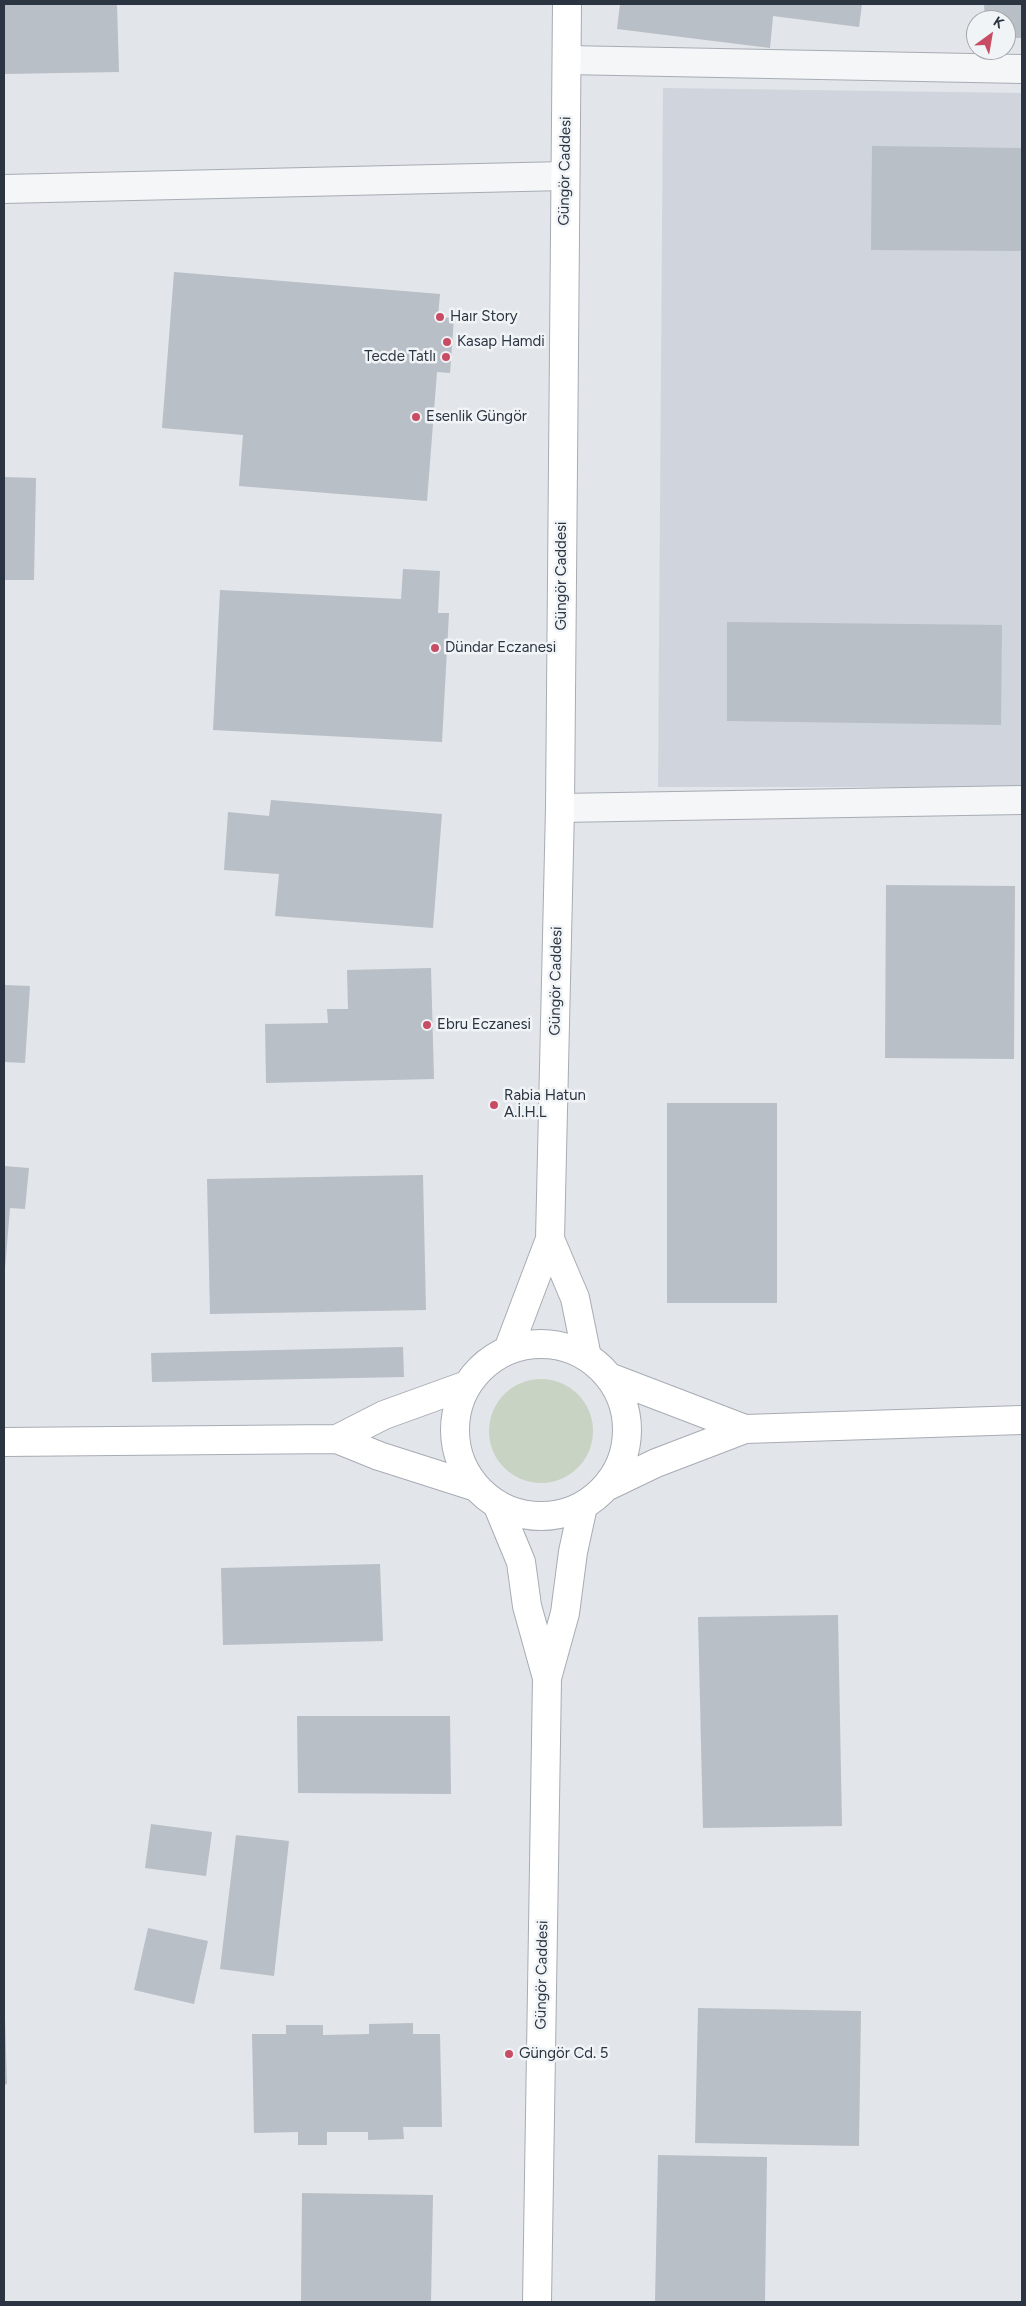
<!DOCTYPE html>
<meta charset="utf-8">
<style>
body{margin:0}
#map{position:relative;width:1026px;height:2306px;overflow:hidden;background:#e2e5ea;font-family:Figtree,sans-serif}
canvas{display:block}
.frame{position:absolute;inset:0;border:5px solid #2b3441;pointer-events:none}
.north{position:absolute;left:966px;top:10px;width:50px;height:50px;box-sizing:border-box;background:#f1f4f7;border:1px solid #a2a7ae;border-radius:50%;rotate:32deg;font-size:14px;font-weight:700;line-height:20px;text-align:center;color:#2b3441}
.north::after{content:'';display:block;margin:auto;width:18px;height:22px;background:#c94c65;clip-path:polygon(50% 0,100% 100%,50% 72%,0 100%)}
</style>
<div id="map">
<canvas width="1026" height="2306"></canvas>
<div class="frame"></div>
<div class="north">K</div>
</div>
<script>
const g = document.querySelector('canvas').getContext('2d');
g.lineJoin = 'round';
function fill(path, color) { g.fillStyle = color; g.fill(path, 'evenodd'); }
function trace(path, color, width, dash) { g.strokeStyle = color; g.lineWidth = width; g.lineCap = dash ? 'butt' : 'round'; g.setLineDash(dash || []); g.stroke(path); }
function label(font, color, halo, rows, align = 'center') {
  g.font = font + ' Figtree,sans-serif'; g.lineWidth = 5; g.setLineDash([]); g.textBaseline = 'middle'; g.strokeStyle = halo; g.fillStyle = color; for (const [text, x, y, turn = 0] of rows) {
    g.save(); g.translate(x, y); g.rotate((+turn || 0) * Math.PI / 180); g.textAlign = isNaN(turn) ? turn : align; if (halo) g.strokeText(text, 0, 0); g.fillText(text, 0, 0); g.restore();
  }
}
fill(new Path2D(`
 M663,88L1022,93V787H658Z`), '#d0d4dc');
fill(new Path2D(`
 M489 1431a52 52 0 1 1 104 0a52 52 0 1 1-104 0Z`), '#c8d3c3');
fill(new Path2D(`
 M4,4H117L119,72L4,74Z
 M620,4H862L859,27L773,16L770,48L617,29Z
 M984,4H1022V38H1006V20H985Z
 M872,146L1022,148V251L871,250Z
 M174,272L440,294L438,317L454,318L450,373L437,372L427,501L239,486L243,435L162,428Z
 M4,477L36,478L34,580H4Z
 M403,569L440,571L438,613H449L442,742L213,730L220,590L401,599Z
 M727,622L1002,625L1001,725L727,721Z
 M271,800L442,814L433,928L275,916L279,874L224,870L228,812L269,816Z
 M886,885L1015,886L1014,1059L885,1058Z
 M431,968L434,1079L266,1083L265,1024L328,1023L327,1009H348L347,970Z
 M4,985L30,986L25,1063L4,1062Z
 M667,1103H777V1303H667Z
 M4,1166L29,1168L25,1209L10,1208L5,1269Z
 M423,1175L426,1310L210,1314L207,1179Z
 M403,1347L404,1377L152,1382L151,1353Z
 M380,1564L383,1641L223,1645L221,1568Z
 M838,1615L842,1826L703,1828L698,1617Z
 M297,1716H450L451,1794L298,1793Z
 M151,1824L212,1832L206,1876L145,1868Z
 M236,1835L289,1841L274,1976L220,1969Z
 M148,1928L208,1941L194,2004L134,1990Z
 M698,2008L861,2011L859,2146L695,2143Z
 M4,2018H5L7,2084L4,2085Z
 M413,2023V2034H440L442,2127H403L404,2139L368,2140V2132H327V2145H298V2132L254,2133L252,2034H286V2025H323V2035L369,2034V2024Z
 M658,2155L767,2157L765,2302H655Z
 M302,2193L433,2195L431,2302H301Z`), '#b9bfc6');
const street = new Path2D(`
 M567,60L1022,69
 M4,189L565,176
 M560,808L1022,800`);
const secondary = new Path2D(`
 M550,1239L575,1298L587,1357
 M455 1430a86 86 0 1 1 172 0a86 86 0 1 1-172 0Z
 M508,1350L550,1239L560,808L567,4
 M467,1385L384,1415L337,1439L379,1456L476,1487
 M745,1429L1022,1420
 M4,1442L337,1439
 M606,1487L656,1463L745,1429L609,1377
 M497,1504L521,1562L527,1606L547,1678
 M537,2302L547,1678L565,1613L573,1552L583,1506`);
trace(street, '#a7acb4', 30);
trace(secondary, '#a7acb4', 30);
trace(street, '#f4f6f8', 28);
trace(secondary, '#fff', 28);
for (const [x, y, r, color] of [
 [440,317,5,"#c94c65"],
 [447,342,5,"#c94c65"],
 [446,357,5,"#c94c65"],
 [416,417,5,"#c94c65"],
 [435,648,5,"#c94c65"],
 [427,1025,5,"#c94c65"],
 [494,1105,5,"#c94c65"],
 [509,2054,5,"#c94c65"]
]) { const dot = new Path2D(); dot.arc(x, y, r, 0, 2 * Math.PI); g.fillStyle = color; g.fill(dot); trace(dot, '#f1f4f7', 2); }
label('15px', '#2b3441', '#f1f4f7', [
 ["Güngör Caddesi",565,171,-89],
 ["Güngör Caddesi",562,576,-90],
 ["Güngör Caddesi",556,981,-89],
 ["Güngör Caddesi",542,1975,-89]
]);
label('15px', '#2b3441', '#f1f4f7', [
 ["Haır Story",450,317],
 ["Kasap Hamdi",457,342],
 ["Tecde Tatlı",436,357,"right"],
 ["Esenlik Güngör",426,417],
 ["Dündar Eczanesi",445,648],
 ["Ebru Eczanesi",437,1025],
 ["Rabia Hatun",504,1096],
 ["A.İ.H.L",504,1113],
 ["Güngör Cd. 5",519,2054]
], 'left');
</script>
